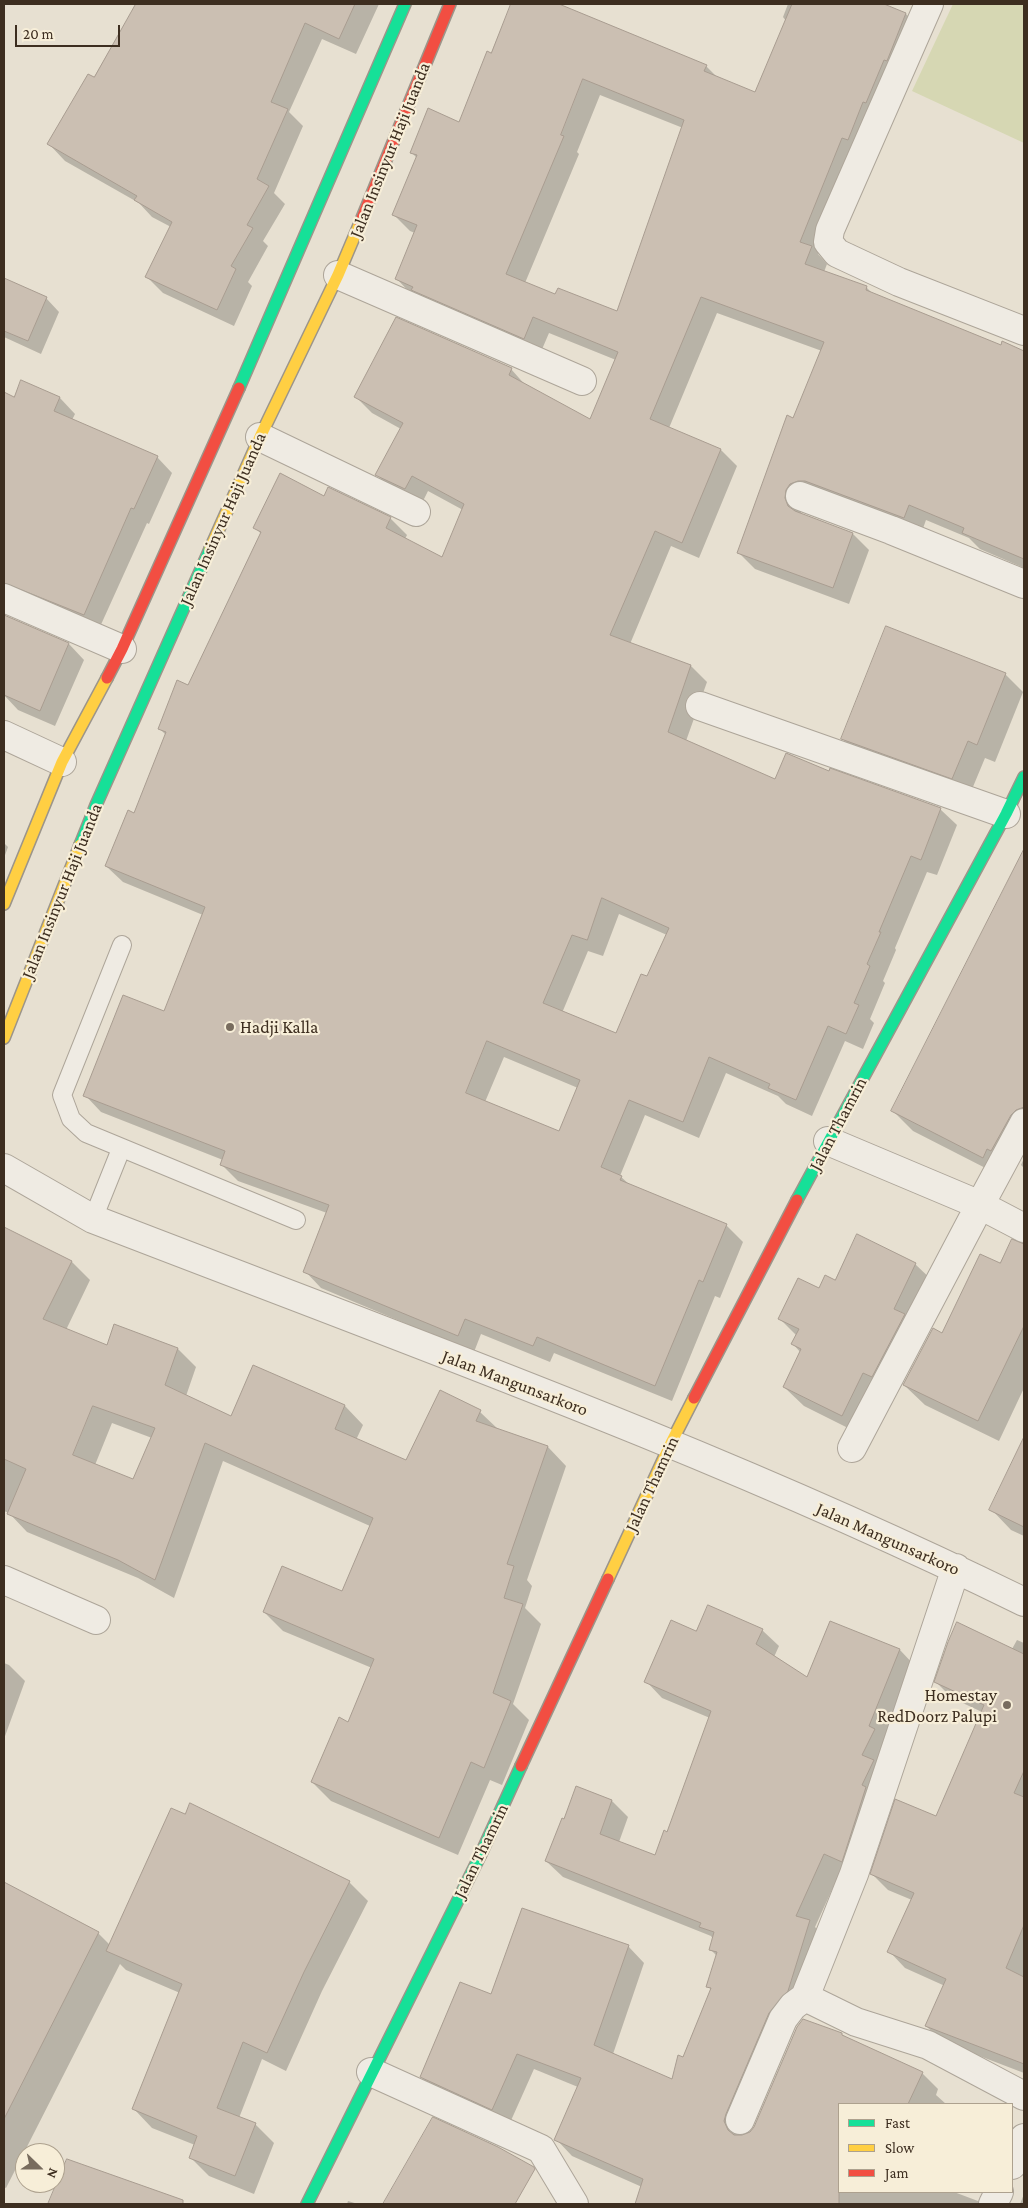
<!DOCTYPE html>
<style>
body{margin:0}
#map{position:relative;width:1028px;height:2208px;overflow:hidden;background:#e7e0d1;font-family:"Crimson Pro",serif}
canvas{display:block}
.frame{position:absolute;inset:0;border:5px solid #3d2e20;pointer-events:none}
.legend{position:absolute;left:838px;top:2103px;width:175px;height:90px;box-sizing:border-box;background:#f7eed8;border:1px solid #ada18e;margin:0;padding:6px 9px;list-style:none;font-size:15px;color:#3d2e20}
.legend li{display:flex;align-items:center;gap:10px;height:25px}
.legend b{width:25px;border:1px solid #ada18e}
.north{position:absolute;left:15px;top:2143px;width:50px;height:50px;box-sizing:border-box;background:#f7eed8;border:1px solid #ada18e;border-radius:50%;rotate:112deg;font-size:14px;font-weight:700;line-height:20px;text-align:center;color:#3d2e20}
.north::after{content:'';display:block;margin:auto;width:18px;height:22px;background:#786c5e;clip-path:polygon(50% 0,100% 100%,50% 72%,0 100%)}
.scale{position:absolute;left:15px;top:25px;width:105px;height:22px;box-sizing:border-box;border:2px solid #3d2e20;border-top:0;padding-left:6px;font-size:15px;line-height:18px;white-space:nowrap;color:#3d2e20;-webkit-text-stroke:4px #f7eed8;paint-order:stroke}
</style>
<div id="map">
<canvas width="1028" height="2208"></canvas>
<div class="frame"></div>
<ul class="legend">
<li><b style="height:6px;background:#16e098"></b>Fast</li>
<li><b style="height:6px;background:#ffcf43"></b>Slow</li>
<li><b style="height:6px;background:#f24e42"></b>Jam</li>
</ul>
<div class="north">N</div>
<div class="scale">20 m</div>
</div>
<script>
const g = document.querySelector('canvas').getContext('2d');
g.lineJoin = 'round';
function fill(path, color) { g.fillStyle = color; g.fill(path, 'evenodd'); }
function trace(path, color, width, dash) { g.strokeStyle = color; g.lineWidth = width; g.lineCap = dash ? 'butt' : 'round'; g.setLineDash(dash || []); g.stroke(path); }
function label(font, color, halo, rows, align = 'center') {
  g.font = font + ' "Crimson Pro",serif'; g.lineWidth = 4.5; g.setLineDash([]); g.textBaseline = 'middle'; g.strokeStyle = halo; g.fillStyle = color; for (const [text, x, y, turn = 0] of rows) {
    g.save(); g.translate(x, y); g.rotate((+turn || 0) * Math.PI / 180); g.textAlign = isNaN(turn) ? turn : align; if (halo) g.strokeText(text, 0, 0); g.fillText(text, 0, 0); g.restore();
  }
}
fill(new Path2D(`
 M953,4H1024V143L912,91Z`), '#d6d7b3');
fill(new Path2D(`
 M136,4H379L356,54L322,39L289,112L303,126L274,193L285,204L263,241L268,246L248,282L252,286L234,326L163,293L147,277L171,227L152,217L139,203L65,161L49,144L94,79Z
 M512,4H555L706,66L719,79L755,94L786,21L783,17L788,4H881L906,14L922,30L859,153L818,254L827,264L824,272L867,288L873,294L1001,346L1003,343L1024,352V568L980,549L969,538L926,520L921,534L801,508V514L853,534L869,550L849,604L755,569L738,552L822,351L717,313L669,428L721,450L737,466L699,558L671,546L630,644L691,666L707,682L686,741L776,780L830,772L940,809L957,825L937,875L927,872L895,948L896,950L883,981L885,983L870,1019L874,1023L863,1049L845,1041L812,1116L786,1104L778,1096L726,1073L699,1138L645,1115L620,1176L631,1186L726,1225L743,1242L720,1298L715,1296L672,1401L554,1353L550,1362L481,1334L474,1352L321,1288L305,1271L327,1213L238,1181L222,1165L223,1160L101,1112L85,1095L165,1013L203,915L123,882L106,866L135,814L166,735L159,728L189,686L261,534L255,527L325,497L390,518L407,535L405,539L443,558L463,510L428,491L421,505L393,491L377,475L401,429L372,413L356,397L511,369L527,387L590,421L616,360L549,333L540,354L413,296L397,279L415,233L410,231L394,215L417,158L411,152L460,123L492,55ZM600,95L683,128L617,313L556,295L525,283L579,154L577,152ZM619,914L667,935L648,978L616,1035L562,1013L588,951L603,956ZM504,1057L578,1088L560,1132L485,1102Z
 M4,280L46,298L59,312L41,354L4,337Z
 M22,382L60,398L75,414L72,420L157,457L172,473L149,524L147,523L99,629L5,607L4,615V393L15,398Z
 M4,616L69,644L84,660L55,726L18,710L4,695L10,678L4,675Z
 M1005,674L1023,692L995,762L985,758L970,794L860,757L843,739Z
 M4,843L8,847L4,858Z
 M1024,853V1147L1003,1177L913,1131L893,1111Z
 M1024,1158V1168L1021,1165Z
 M4,1228L72,1262L90,1280L66,1330L107,1347L178,1349L196,1367L186,1396L232,1418L345,1406L363,1425L356,1440L406,1461L440,1392L480,1412L499,1430L548,1447L566,1466L527,1580L532,1586L525,1608L541,1624L513,1704L529,1720L502,1785L490,1780L458,1855L331,1801L312,1782L349,1723L372,1668L283,1631L264,1612L343,1593L370,1526L223,1461L174,1598L138,1578L27,1532L9,1513L4,1511ZM112,1423L152,1438L134,1481L95,1465Z
 M1012,1241L1024,1245V1388L999,1441L925,1405L904,1385L942,1334L1000,1265Z
 M915,1264L935,1283L862,1435L804,1406L784,1387L801,1353L793,1344L797,1336L780,1319L819,1290L836,1282Z
 M1018,1453L1024,1456V1536L1011,1530L991,1509Z
 M830,1622L900,1650L916,1667L841,1870L815,1927L825,1938L742,2131L741,2137L750,2134L755,2127L803,2020L845,2036L849,2040L922,2073L938,2089L936,2095L946,2104H839V2192H954L978,2201L981,2204H710L717,2179L710,2176L697,2204H638L637,2203L642,2187L572,2156L556,2139L578,2087L534,2069L509,2125L437,2093L421,2077L492,1996L628,1946L644,1963L613,2054L673,2081L711,1990L708,1986L717,1956L710,1949L713,1939L711,1936L563,1877L546,1861L565,1821L577,1788L612,1801L628,1817L619,1842L656,1857L668,1833L710,1718L662,1698L646,1681L697,1633L762,1630L779,1646L774,1657L808,1679Z
 M1017,1640L1024,1643V2073L943,2042L926,2026L945,1986L905,1968L889,1951L912,1900L888,1890L872,1874L937,1817L982,1712L952,1698L936,1682L1012,1649Z
 M4,1663L9,1665L25,1681L4,1739Z
 M349,1882L368,1901L322,1991L286,2071L262,2059L239,2118L255,2124L274,2143L254,2194L209,2176L190,2157L195,2145L152,2128L134,2109L180,1993L126,1970L120,1964L6,2188L4,2187V1884L98,1933L110,1945Z
 M433,2119L515,2203L516,2204H384Z
 M68,2161L158,2193L170,2204H49Z
 M1024,2194V2204H1020Z
 M348,2201L358,2204H347Z`), '#0003');
const building = new Path2D(`
 M136,4H355L339,39L305,23L271,102L288,109L257,179L269,186L247,225L253,228L231,266L236,269L217,310L145,277L172,222L134,200L137,196L47,144L88,74L94,77Z
 M511,4H559L707,65L704,71L755,92L792,4H884L906,13L887,61L884,60L866,103L863,102L848,140L842,138L800,242L812,246L805,264L867,286L866,290L1001,345L1002,341L1024,351V559L962,533L964,528L909,505L904,518L805,481H798L790,484L786,490L785,498L788,506L795,511L853,533L833,588L737,553L787,415L793,418L824,342L701,297L650,419L721,449L682,543L655,531L610,635L691,665L668,732L775,779L786,753L829,771L830,768L941,808L921,860L911,856L879,932H881L867,964L870,966L854,1003L859,1005L846,1034L828,1026L796,1100L768,1088L770,1084L709,1057L683,1122L629,1100L601,1167L622,1176L620,1180L727,1224L703,1282L699,1280L655,1386L537,1337L533,1346L465,1319L458,1336L303,1272L329,1205L220,1165L225,1151L83,1096L123,995L164,1011L205,907L105,866L128,810L134,813L166,732L158,729L177,680L188,685L261,532L253,528L280,473L324,496L328,487L391,517L386,528L442,557L464,504L412,476L405,489L375,475L403,423L354,397L396,317L512,368L509,375L590,419L618,352L533,317L524,339L411,290L413,287L395,279L417,225L392,215L417,155L410,153L428,108L459,122L487,51L491,53ZM583,79L684,120L617,311L558,288L555,294L506,274L564,136L561,135ZM602,898L669,928L647,976L641,974L616,1033L543,1003L572,935L587,940ZM487,1041L580,1080L559,1131L466,1093Z
 M4,278L47,297L28,341L4,331Z
 M21,380L60,397L54,411L158,456L134,509L131,508L84,615L4,583V392L14,397Z
 M4,615L69,643L40,711L4,695Z
 M886,626L1006,673L977,745L968,741L952,779L841,739Z
 M1024,849V1107L1016,1110L1011,1115L991,1151L987,1149L983,1158L891,1111Z
 M4,1227L72,1261L43,1319L107,1345L114,1324L178,1348L165,1385L231,1416L253,1365L345,1405L335,1429L406,1460L440,1390L481,1410L476,1421L548,1446L507,1564L514,1566L504,1598L523,1604L493,1693L511,1701L484,1768L471,1762L439,1838L311,1782L339,1717L348,1722L374,1659L263,1612L282,1566L342,1591L373,1518L205,1443L155,1580L118,1560L7,1514L26,1469L4,1459ZM93,1406L155,1428L133,1479L73,1455Z
 M857,1234L916,1263L894,1309L905,1314L872,1377L863,1373L842,1416L783,1387L801,1349L791,1344L799,1329L778,1319L798,1278L819,1288L825,1275L835,1280Z
 M1012,1239L1024,1244V1326L978,1421L903,1385L933,1328L942,1333L980,1254L1000,1263Z
 M1024,1437V1527L989,1510Z
 M708,1605L763,1629L756,1644L807,1677L830,1621L900,1649L869,1726L875,1729L862,1755L874,1760L862,1785L866,1787L842,1862L824,1854L796,1916L810,1920L788,1991L769,2013L726,2114L724,2121L728,2130L734,2135H742L750,2132L754,2127L797,2027L803,2019L842,2033V2035L923,2072L908,2104H839V2204H635L643,2179L554,2140L581,2078L517,2054L492,2110L420,2077L460,1982L491,1994L522,1908L629,1945L594,2045L672,2079L678,2055L683,2057L711,1988L706,1987L717,1952L709,1950L714,1932L699,1927L701,1923L545,1861L562,1818L564,1819L576,1786L612,1800L600,1834L655,1855L664,1830L667,1832L711,1711L644,1682L671,1620L696,1631Z
 M957,1622L1024,1654V1771L1014,1793L1024,1797V1925L1006,1968L1024,1977V2064L925,2026L946,1979L887,1952L914,1893L870,1874L895,1799L936,1816L984,1705L934,1682L948,1642Z
 M190,1803L350,1881L304,1972L267,2053L243,2042L217,2108L256,2123L235,2176L189,2158L197,2136L132,2109L182,1984L106,1951L171,1808L185,1814Z
 M4,1882L99,1932L4,2119Z
 M433,2117L498,2147L534,2167L535,2169L515,2204H383Z
 M67,2159L183,2200V2204H48Z`);
fill(building, '#cbbfb2');
trace(building, '#a89c90', 1);
const lane = new Path2D(`
 M122,945L62,1095L71,1119L86,1133L296,1220
 M93,1219L121,1149`);
const street = new Path2D(`
 M929,4L830,230L828,242L837,253L899,282L1024,331
 M338,275L582,381
 M260,437L416,512
 M800,496L891,530L1024,584
 M4,598L122,649
 M700,706L1006,814
 M4,735L62,762
 M828,1141L980,1205L1024,1123
 M4,1168L93,1219C406,1340 723,1454 1024,1602
 M852,1448L980,1205L1024,1228
 M956,1568L854,1874L805,1997L856,2022L928,2045L1024,2096
 M4,1580L96,1620
 M371,2072L541,2149L574,2204
 M740,2120L783,2019L793,2006L805,1997
 M1012,2165L1024,2138
 M993,2204L999,2192`);
const fast = new Path2D(`
 M239,388L405,4
 M80,845L96,805L210,549
 M797,1200L1006,814L1024,777
 M307,2204L480,1856L521,1766`);
const slow = new Path2D(`
 M210,549L260,437L338,275L360,223
 M4,904L62,762L107,678
 M4,1038L80,845
 M608,1579L671,1443L694,1398`);
const jam = new Path2D(`
 M360,223L450,4
 M107,678L122,649L239,388
 M694,1398L797,1200
 M521,1766L608,1579`);
trace(lane, '#ada599', 20);
trace(street, '#ada599', 30);
trace(fast, '#9c958a', 14);
trace(slow, '#9c958a', 14);
trace(jam, '#9c958a', 14);
trace(lane, '#efebe3', 18);
trace(street, '#efebe3', 28);
trace(fast, '#16e098', 11);
trace(slow, '#ffcf43', 11);
trace(jam, '#f24e42', 11);
for (const [x, y, r, color] of [
 [230,1027,5,"#786c5e"],
 [1007,1705,5,"#786c5e"]
]) { const dot = new Path2D(); dot.arc(x, y, r, 0, 2 * Math.PI); g.fillStyle = color; g.fill(dot); trace(dot, '#f7eed8', 2); }
label('18px', '#3d2e20', '#f7eed8', [
 ["Jalan Insinyur Haji Juanda",390,150,-68],
 ["Jalan Insinyur Haji Juanda",223,519,-66],
 ["Jalan Insinyur Haji Juanda",62,891,-68],
 ["Jalan Thamrin",838,1124,-62],
 ["Jalan Mangunsarkoro",515,1383,21],
 ["Jalan Thamrin",652,1484,-65],
 ["Jalan Mangunsarkoro",888,1539,24],
 ["Jalan Thamrin",481,1851,-64]
]);
label('18px', '#3d2e20', '#f7eed8', [
 ["Hadji Kalla",240,1027],
 ["Homestay",997,1695,"right"],
 ["RedDoorz Palupi",997,1716,"right"]
], 'left');
</script>
